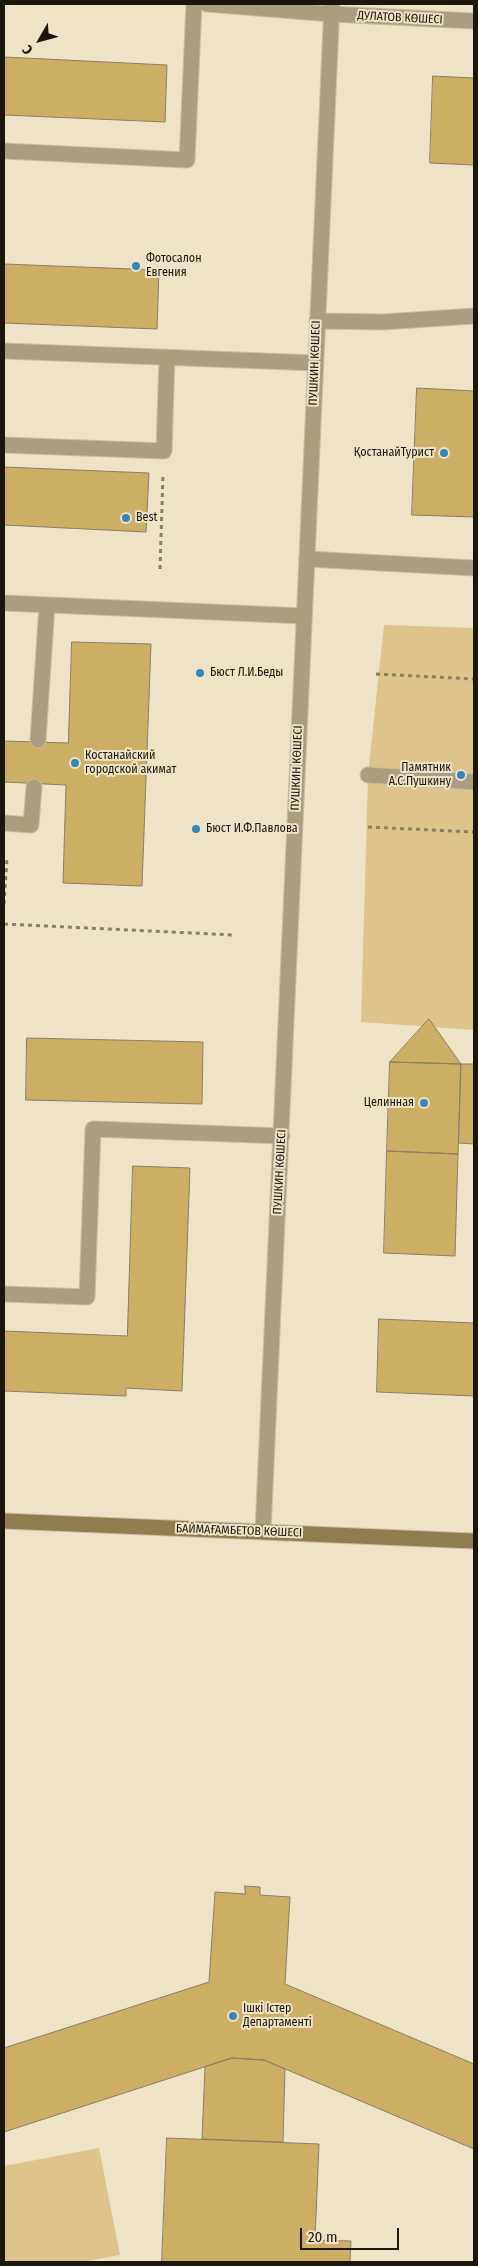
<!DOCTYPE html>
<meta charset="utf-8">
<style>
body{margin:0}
#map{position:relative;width:478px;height:2266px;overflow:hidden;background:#eee3c7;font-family:"Fira Sans Condensed",sans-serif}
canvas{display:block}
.frame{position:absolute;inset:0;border:5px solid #1b170d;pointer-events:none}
.north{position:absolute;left:15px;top:15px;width:50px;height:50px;-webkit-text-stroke:4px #eee3c7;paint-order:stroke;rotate:232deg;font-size:14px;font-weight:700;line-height:20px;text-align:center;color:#1b170d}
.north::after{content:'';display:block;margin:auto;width:18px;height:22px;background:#1b170d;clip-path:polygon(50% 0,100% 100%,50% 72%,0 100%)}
.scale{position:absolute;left:300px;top:2228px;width:99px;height:22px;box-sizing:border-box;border:2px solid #1b170d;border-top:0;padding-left:6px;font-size:15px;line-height:18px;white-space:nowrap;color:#1b170d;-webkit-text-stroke:4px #eee3c7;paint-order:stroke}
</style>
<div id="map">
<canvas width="478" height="2266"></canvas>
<div class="frame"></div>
<div class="north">С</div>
<div class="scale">20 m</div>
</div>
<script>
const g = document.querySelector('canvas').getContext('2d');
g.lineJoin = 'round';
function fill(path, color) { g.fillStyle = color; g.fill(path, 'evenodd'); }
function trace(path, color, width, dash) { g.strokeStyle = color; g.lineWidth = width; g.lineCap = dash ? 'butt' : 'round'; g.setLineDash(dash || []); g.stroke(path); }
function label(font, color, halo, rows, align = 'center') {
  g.font = font + ' "Fira Sans Condensed",sans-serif'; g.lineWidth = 4; g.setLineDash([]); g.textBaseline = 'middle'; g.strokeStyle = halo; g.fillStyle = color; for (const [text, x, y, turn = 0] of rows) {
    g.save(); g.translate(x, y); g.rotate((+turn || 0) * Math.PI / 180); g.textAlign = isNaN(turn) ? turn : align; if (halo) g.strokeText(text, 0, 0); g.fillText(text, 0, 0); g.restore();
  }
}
fill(new Path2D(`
 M384,625L474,628V1030L361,1022L368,775Z
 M99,2148L120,2255L82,2262H4V2166Z`), '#ddc48a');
const building = new Path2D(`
 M4,57L167,65L165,122L4,115Z
 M433,76L474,78V165L430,163Z
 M4,264L159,270L157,329L4,323Z
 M417,388L474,391V517L412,515Z
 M4,467L149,473L146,532L4,525Z
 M72,642L151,644L142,886L63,883L66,785L4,782V741L68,743Z
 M429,1019L461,1064L390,1062Z
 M27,1038L203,1042L202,1104L26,1100Z
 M390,1062L461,1064L458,1154L387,1151Z
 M461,1064H474V1144L459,1143Z
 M387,1151L458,1154L455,1256L384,1253Z
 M133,1166L190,1168L182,1391L126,1388V1396L4,1391V1331L127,1336Z
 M379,1319L474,1323V1396L377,1392Z
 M245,1886L260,1887V1895L290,1897L285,1984L474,2064V2149L264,2060L232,2058L4,2132V2048L209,1982L215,1892L245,1894Z
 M232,2058L264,2060L285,2069L283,2142L202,2139L205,2067Z
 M167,2138L319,2144L315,2240L351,2241L350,2262H162Z`);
fill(building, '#ccae64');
trace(building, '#897f66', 1);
const service = new Path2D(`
 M4,151L187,160L194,4
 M317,321L383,322L474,316
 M4,351L315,363
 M4,445L164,451L167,357
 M307,559L474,568
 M4,603L304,616
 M38,740L47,605
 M4,823L31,825L34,787`);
const pedestrian = new Path2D(`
 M368,775L474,782`);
const minor = new Path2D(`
 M207,4L331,14L474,21
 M4,1294L87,1297L93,1129L282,1136
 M263,1531L332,4`);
const secondary = new Path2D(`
 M4,1521L474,1541`);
trace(service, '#c8bea6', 17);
trace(pedestrian, '#c8bea6', 17);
trace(minor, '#c8bea6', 17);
trace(secondary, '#c8bea6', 17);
trace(new Path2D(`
 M160,569L163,474
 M376,674L474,679
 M368,827L474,832
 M4,904L7,858
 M4,924L234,935`), '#867f6b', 3, [4, 4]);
trace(service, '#ab9e80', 15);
trace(pedestrian, '#ab9e80', 15);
trace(minor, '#ab9e80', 15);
trace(secondary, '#907c4e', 15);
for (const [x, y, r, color] of [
 [136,266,5,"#3488b8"],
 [444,453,5,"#3488b8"],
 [126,518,5,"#3488b8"],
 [200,673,5,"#3488b8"],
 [75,763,5,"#3488b8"],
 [461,775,5,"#3488b8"],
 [196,829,5,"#3488b8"],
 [424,1103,5,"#3488b8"],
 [233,2016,5,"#3488b8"]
]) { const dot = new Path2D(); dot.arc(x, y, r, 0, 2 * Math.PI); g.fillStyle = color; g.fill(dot); trace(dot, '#eee3c7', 2); }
label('12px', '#1b170d', '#eee3c7', [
 ["ДУЛАТОВ КӨШЕСІ",400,18,3],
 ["ПУШКИН КӨШЕСІ",315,363,-88],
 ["ПУШКИН КӨШЕСІ",297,768,-88],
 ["ПУШКИН КӨШЕСІ",280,1172,-87],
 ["БАЙМАҒАМБЕТОВ КӨШЕСІ",239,1531,2]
]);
label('12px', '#1b170d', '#eee3c7', [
 ["Фотосалон",146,259],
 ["Евгения",146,273],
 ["ҚостанайТурист",434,453,"right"],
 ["Best",136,518],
 ["Бюст Л.И.Беды",210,673],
 ["Костанайский",85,756],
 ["городской акимат",85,770],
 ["Памятник",451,768,"right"],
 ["А.С.Пушкину",451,782,"right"],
 ["Бюст И.Ф.Павлова",206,829],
 ["Целинная",414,1103,"right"],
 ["Ішкі Істер",243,2009],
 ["Департаменті",243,2023]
], 'left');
</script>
